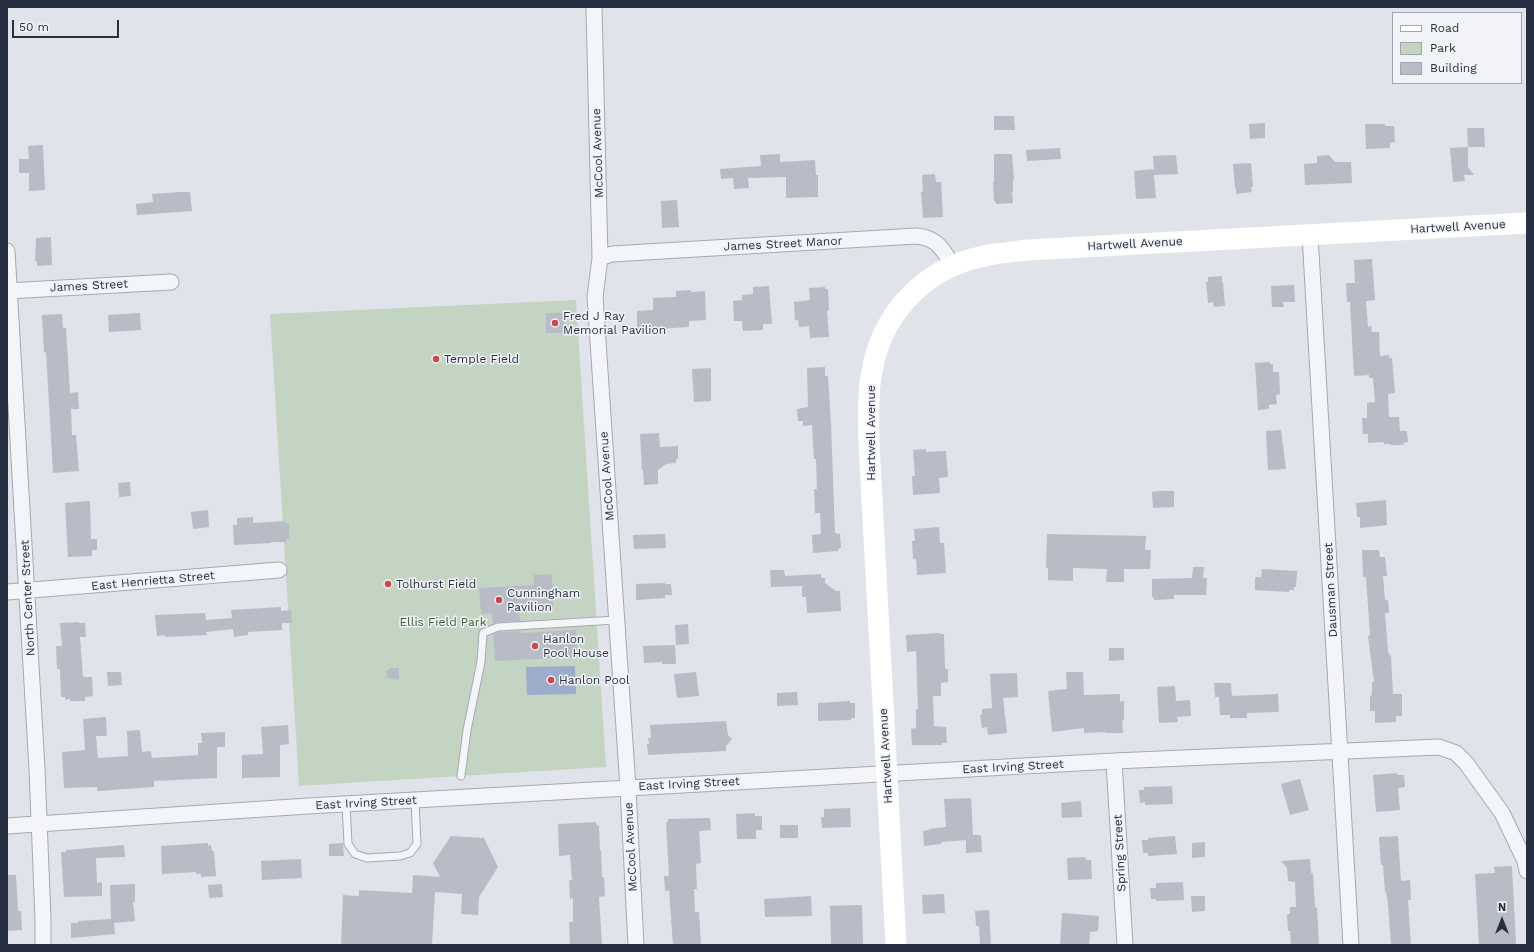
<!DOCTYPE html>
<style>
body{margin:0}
#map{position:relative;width:1534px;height:952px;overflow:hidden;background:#e1e3ea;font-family:"Work Sans",sans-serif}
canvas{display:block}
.frame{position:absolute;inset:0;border:8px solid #292f42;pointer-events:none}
.legend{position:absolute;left:1392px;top:12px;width:130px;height:72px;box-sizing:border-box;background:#f1f3f7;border:1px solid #a1a5af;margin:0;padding:5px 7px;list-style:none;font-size:12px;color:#292f42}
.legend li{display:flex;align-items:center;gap:8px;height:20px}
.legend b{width:20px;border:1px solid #a1a5af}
.north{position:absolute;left:1482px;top:900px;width:40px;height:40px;-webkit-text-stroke:3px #f1f3f7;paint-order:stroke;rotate:0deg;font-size:11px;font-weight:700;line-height:16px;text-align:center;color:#292f42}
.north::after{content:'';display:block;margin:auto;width:14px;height:18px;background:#292f42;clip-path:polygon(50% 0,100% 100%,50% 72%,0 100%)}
.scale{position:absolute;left:12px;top:20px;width:107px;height:18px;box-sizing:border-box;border:2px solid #292f42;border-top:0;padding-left:5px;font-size:12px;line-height:14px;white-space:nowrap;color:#292f42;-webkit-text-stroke:3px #f1f3f7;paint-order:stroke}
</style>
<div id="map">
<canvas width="1534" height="952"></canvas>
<div class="frame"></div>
<ul class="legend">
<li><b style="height:5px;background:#fff"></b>Road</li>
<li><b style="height:11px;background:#c4d4c2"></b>Park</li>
<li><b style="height:11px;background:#b8bcc7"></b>Building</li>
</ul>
<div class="north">N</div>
<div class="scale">50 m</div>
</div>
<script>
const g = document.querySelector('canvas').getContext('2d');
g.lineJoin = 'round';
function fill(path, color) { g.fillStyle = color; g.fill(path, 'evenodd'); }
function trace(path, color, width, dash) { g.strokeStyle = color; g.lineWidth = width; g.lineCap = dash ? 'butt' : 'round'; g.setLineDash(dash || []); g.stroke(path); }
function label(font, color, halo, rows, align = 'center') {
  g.font = font + ' "Work Sans",sans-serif'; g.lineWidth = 3; g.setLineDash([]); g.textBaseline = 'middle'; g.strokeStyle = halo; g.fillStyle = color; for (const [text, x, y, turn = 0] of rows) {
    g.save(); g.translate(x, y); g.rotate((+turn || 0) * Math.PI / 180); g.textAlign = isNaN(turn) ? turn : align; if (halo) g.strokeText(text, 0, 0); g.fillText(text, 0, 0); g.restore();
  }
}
fill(new Path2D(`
 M576,300L606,767L299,786L270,314Z`), '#c4d4c2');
fill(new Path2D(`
 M575,666L576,694L527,695L526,667Z`), '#9cacca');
fill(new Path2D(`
 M994,116H1014L1015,130H994Z
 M1265,123V138L1250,139L1249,124Z
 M1365,124H1385V126H1394L1395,142L1390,143V148L1366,149Z
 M1467,128H1484L1485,147H1468Z
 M43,145L45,190L29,191V173H19V159H29L28,146Z
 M1468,147V167L1474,175H1464L1465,181L1453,182L1450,148Z
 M1060,148L1061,159L1027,161L1026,150Z
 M780,154V162L815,160L816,175H818V197L786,198V177L748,178L749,188L734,189L733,178L721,179L720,169L761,166L760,155Z
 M994,154H1012L1014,180H1013V192H1012L1013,203L996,204L995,201H994L993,182H994Z
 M1176,155L1178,174L1154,175L1156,198L1136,199L1134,171L1153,169L1154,173L1153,156Z
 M1329,155L1335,162H1351L1352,183L1305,185L1304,164L1317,163V156Z
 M1251,163L1253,187H1251L1252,192L1236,194V188H1235L1233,164Z
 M935,174L936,182H941L943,217L923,218L921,192H923L922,175Z
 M181,192H190L192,211L137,215L136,204L153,202L152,194Z
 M677,200L679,227L662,228L661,201Z
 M51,237L52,265L37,266V261H35L36,238Z
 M1370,259H1372L1375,300L1366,301L1368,327L1371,326L1372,332H1379L1380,356L1389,355V358H1392L1395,393L1388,394L1389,417H1399L1400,431H1407L1408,442L1403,443L1404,445H1392L1389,444H1384V442L1368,443V434H1363L1362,418H1367V403L1375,402L1373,378H1369V375L1354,376L1350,302H1347L1346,283H1355L1354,260Z
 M1222,276V282H1223L1225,306L1214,307L1213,302L1208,303L1206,282H1208V277Z
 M1294,285L1295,302H1283L1284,307H1272L1271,286Z
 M769,286L772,324H763V330L743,331L742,321H734L733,301L742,300V295L753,294V287Z
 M825,287V289H828L829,310L827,311L829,337L810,338L809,326L799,327L798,320H795L794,302L810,300L809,288Z
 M691,290V292L705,291L706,320L689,321V327L656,329V331L640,332V330H637V311L653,310V298L676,297V291Z
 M140,313L141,330L109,332L108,315Z
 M546,313H564V333H546Z
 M62,314L63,328H66L70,393L78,392L79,409H71L72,435H76L79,471L53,473L46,352L44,353L42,315Z
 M1270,362V364H1273V372H1279L1280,394L1276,395L1277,404L1269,405V409L1258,410L1255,363Z
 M825,367V376H828L831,424L835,533L840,534L841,548L838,549V551L813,553L812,535L821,534L820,513H815L814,489H817L816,459H814L812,425L803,426V421H798L797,409L808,407L807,368Z
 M711,368V401L694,402L692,369Z
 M1281,430L1286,469L1268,470L1266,431Z
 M659,433L660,447L678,446V459H676V463L666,464L658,470V484L644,485L643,470H642L640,434Z
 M926,449V452L946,451L948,477L939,478L940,493L913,495L912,476H915L913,450Z
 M130,482L131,496L119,497L118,483Z
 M1160,491H1174V507L1153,508L1152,492Z
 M1386,500L1387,525L1360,528V517H1357L1356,503Z
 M90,501L91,539H97V550H92V556L68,557L65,503Z
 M208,510L209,527L193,529L191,512Z
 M253,517V523L285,521V523H289V539H286V542H271V543L234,545L233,525H237V518Z
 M939,527L940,543H944L946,573L917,575L916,559H913L912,541H915L914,529Z
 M665,534L666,548L634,549L633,535Z
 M1047,534L1146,536L1145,550H1151L1150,569H1124V582H1106L1107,569L1073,568V581L1048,580V568H1046Z
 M1362,550H1379L1380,557H1385L1387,576H1383L1385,600H1388L1389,613H1385L1388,651L1390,656L1391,655L1393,694H1402V716H1396V722L1375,723V711H1370V696L1372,695V682H1374L1368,636L1370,635L1366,577H1363Z
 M1193,567H1204L1203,578H1207L1206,595H1174V599L1154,600V597L1152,598V579L1191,578H1192Z
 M1262,569L1297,571L1296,587H1294V590H1289V592L1255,590V577H1261Z
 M770,570H784L785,576L821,574V578H825V583L836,591H840L841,611L807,613L806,597H802V586L771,587Z
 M552,574L553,609L519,610L520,621L498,622L493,624L492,613L481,614L479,588L534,585V575Z
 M665,583V584H671L672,595H665V598L636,600V584Z
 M281,607V611L291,610L292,623H282V630L248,632V635L234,637L233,629L206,632L207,635L165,637V635L157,636L155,615L205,613L206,620L232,618L231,610Z
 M79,622V623H85L86,637H80L83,677H92L93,696L85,697V701H70V699L65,700V697H61L60,669H57L56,646H62L60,623Z
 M688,624L689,644L676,645L675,625Z
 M576,630L577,657L495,661L493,634L499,632L521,631V633Z
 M940,633V634H944L945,669H948V682L941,683V696H933L934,726L946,727L947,743H942V745H912L911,729L916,728V709H918L916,651L907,652L906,635Z
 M675,645L676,664H662V662L644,663L643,646Z
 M1109,648H1124V660L1109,661Z
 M390,668H399V680L391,679L387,677V671Z
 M107,672H121L122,685L108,686Z
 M696,672L699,696L677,698L674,674Z
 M1066,672H1083L1084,695L1120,694V702L1124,701V720L1122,721L1123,733H1106L1104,732L1084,733V728L1052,732L1048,691L1067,689Z
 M1017,673L1018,697L1003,698L1007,733L988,735L987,727L982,728L980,715H982V709L992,708L990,674Z
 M1214,683H1231L1232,696L1278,694L1279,712L1247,713V718H1230V715H1220L1219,697H1215Z
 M1175,686L1176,701L1190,700L1191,716L1177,717L1178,722L1159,723L1157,687Z
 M797,692L798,705L777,706V693Z
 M850,701V703H855V718H851V720L818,721V703Z
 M106,717L107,736H96L98,758L128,756L127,731L140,730L142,752L151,751L152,758L198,755V743H202L201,733L225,732V747H217V778L154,781V787L97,791V787L64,788L62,752L85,750L83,719Z
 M726,721L728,735L732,739L726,746V751L648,755L647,744H649L648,738H651L650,725Z
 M288,725L289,744L280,745V777L242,778V755L263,754L261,727Z
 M1397,773V775H1404L1405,787L1398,788L1400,810L1376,812L1373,775Z
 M1300,779L1309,810L1290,815L1281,784Z
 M1172,786L1173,804L1145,805V802L1140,803L1139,790H1144V787Z
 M971,798L973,835H981L982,852L966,853V840L941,842V844L924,846L923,831L929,830V829L946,827L944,799Z
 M1081,801L1082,817L1062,818L1061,803Z
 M850,808L851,827L822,828L821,817H824V809Z
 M755,813V816H762V830H756V838L755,839H737L736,814Z
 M710,818L711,830L699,831L701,863L696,864L697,889H694L695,912H699L701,945H673L669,890L665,891L664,876H669L666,822H668V819Z
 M596,822L597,826L599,825L600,850H601L602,877H604L605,896L599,897L602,945H570L569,922H573V898L570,899L569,880H572L570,855L559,856L558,824Z
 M780,825H798V838H780Z
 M451,836L484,838L498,867L479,897L478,915L461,914L462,894L435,892L432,945H341L343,895L359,896V890L412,893L413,875L440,877L433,863Z
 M1175,836L1177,854L1148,856V853H1143L1142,840H1148V838Z
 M1398,836L1401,881L1410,880L1411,900H1408L1411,945H1391L1388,904L1386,892H1385L1383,865H1381L1379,837Z
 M1205,842V857L1192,858V843Z
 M208,843V846L211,845L212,851H214L216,876L201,877V874H196V872L162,874L161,846Z
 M343,843L344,856H329V844Z
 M124,845L125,857L96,858L97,883L102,882V896L64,897L61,852H66V850Z
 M1085,857L1086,860H1091L1092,879L1068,880L1067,858Z
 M301,859L302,878L262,880L261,861Z
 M1310,859L1311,873H1313L1315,908L1317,907L1319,945H1291L1290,931H1288L1287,914H1290V907H1296L1295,882L1288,881L1287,868L1281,861Z
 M1512,866L1516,945H1479L1475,874L1495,873L1494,867Z
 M7,875H16L18,911H21L22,930L7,931Z
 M1183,882L1184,900L1156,901V899H1151L1150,888H1156V883Z
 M135,884V902H133L135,921L114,923L115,934L71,938V923H78V921L111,919L110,885Z
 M222,884L223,897L209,898L208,885Z
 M944,894L945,913L923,914L922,895Z
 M811,896L812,916L765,917L764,899Z
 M1191,896H1205V911L1192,912Z
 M857,905H862L863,945H831L830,906Z
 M989,910L991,945H980L979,926H976L975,911Z
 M1062,913L1099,916L1098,931L1090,932L1089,945H1060Z`), '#b8bcc7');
const lane = new Path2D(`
 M461,776L467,730L481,662L483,633L498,627L616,620
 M346,804L348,844L355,854L367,858L400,856L410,853L417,844L415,800`);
const street = new Path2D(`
 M594,7L600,258L595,297L628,788L636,945
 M1310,235L1351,945
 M7,251L37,769L43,919V945
 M600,258L612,254L916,236C938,238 942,249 953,266
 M7,291L171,282
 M7,592L279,570
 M1114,761L1125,945
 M7,826L308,806L628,788L1114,761L1439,747L1456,753L1466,763L1502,813L1525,861L1527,871`);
trace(lane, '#a6a9b4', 9);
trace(street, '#a6a9b4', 17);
trace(lane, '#f4f5f8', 7);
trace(street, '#f4f5f8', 15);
trace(new Path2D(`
 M896,945L869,444C869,420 867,394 872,371C882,314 923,270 980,257C995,253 1012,252 1028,250L1527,223`), '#fff', 21);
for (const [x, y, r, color] of [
 [555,323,4,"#cf4649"],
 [436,359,4,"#cf4649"],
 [388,584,4,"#cf4649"],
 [499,600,4,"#cf4649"],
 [535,646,4,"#cf4649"],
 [551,680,4,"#cf4649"]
]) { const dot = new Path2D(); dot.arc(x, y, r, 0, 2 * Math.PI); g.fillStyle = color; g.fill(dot); trace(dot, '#f1f3f7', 1.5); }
label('12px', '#292f42', '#f1f3f7', [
 ["McCool Avenue",598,153,-92],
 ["Hartwell Avenue",1458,227,-3],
 ["James Street Manor",783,244,-3],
 ["Hartwell Avenue",1135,244,-3],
 ["James Street",89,286,-3],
 ["Hartwell Avenue",871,433,-90],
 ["McCool Avenue",607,476,-94],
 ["East Henrietta Street",153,581,-5],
 ["Dausman Street",1331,590,-93],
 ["North Center Street",28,598,-93],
 ["Hartwell Avenue",886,756,-93],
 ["East Irving Street",1013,767,-3],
 ["East Irving Street",689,784,-3],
 ["East Irving Street",366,803,-3],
 ["McCool Avenue",631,847,-93],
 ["Spring Street",1120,853,-93]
]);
label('12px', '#292f42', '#f1f3f7', [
 ["Fred J Ray",563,316],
 ["Memorial Pavilion",563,330],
 ["Temple Field",444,359],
 ["Tolhurst Field",396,584],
 ["Cunningham",507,593],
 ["Pavilion",507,607],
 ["Hanlon",543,639],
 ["Pool House",543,653],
 ["Hanlon Pool",559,680]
], 'left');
label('12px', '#395d36', '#f1f3f7', [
 ["Ellis Field Park",443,622]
]);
</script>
